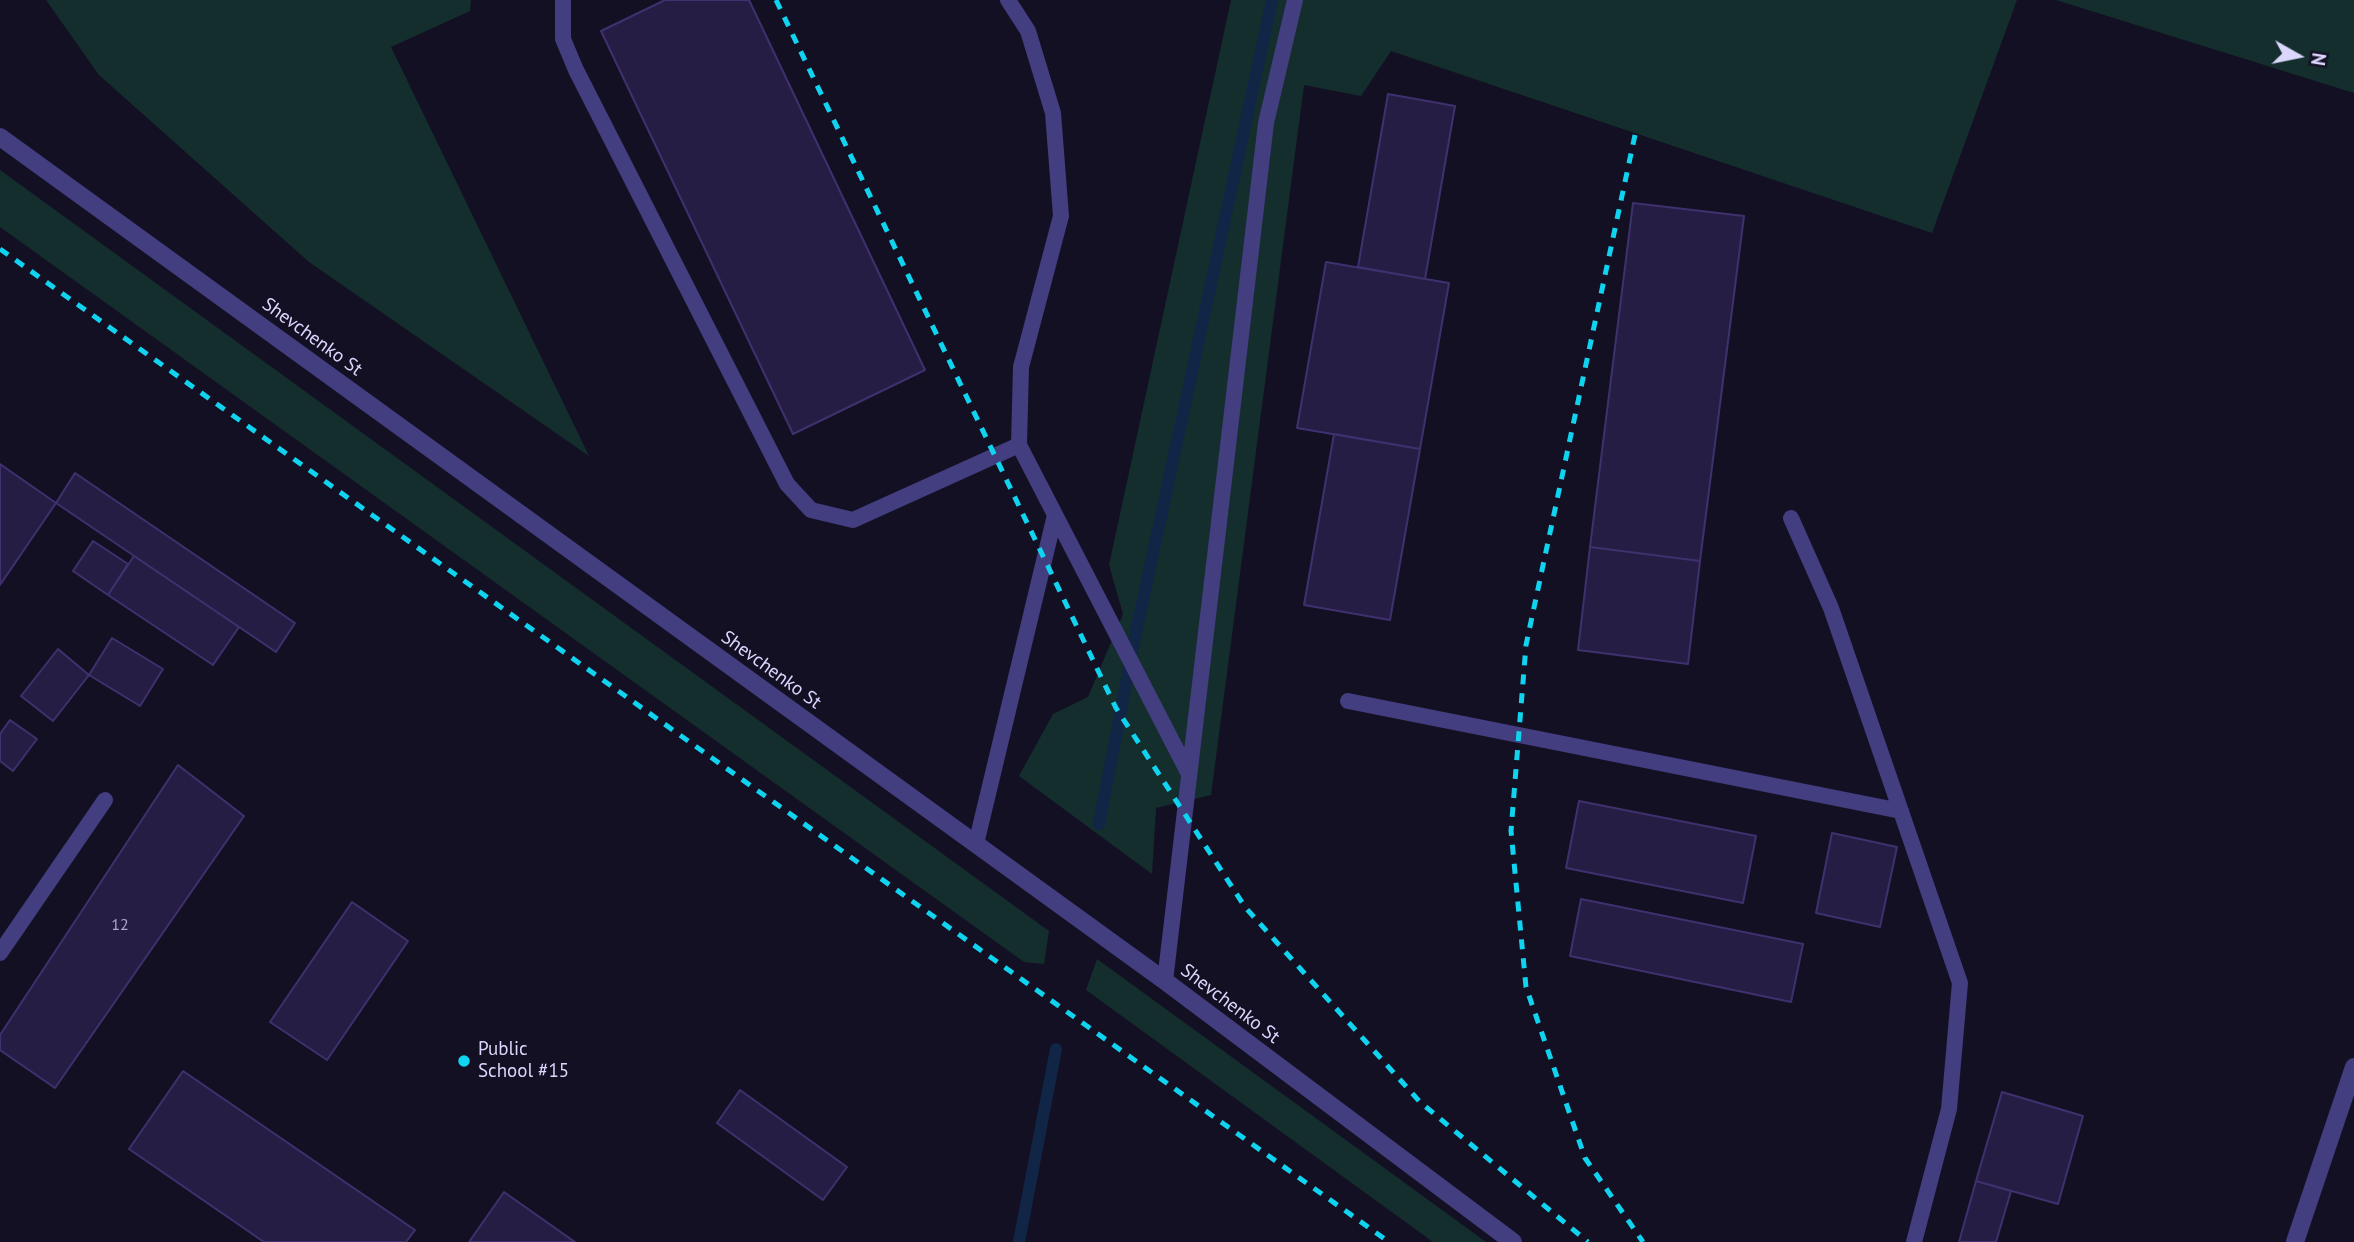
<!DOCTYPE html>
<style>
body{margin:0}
#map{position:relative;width:2354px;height:1242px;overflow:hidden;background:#141024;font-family:"PT Sans",sans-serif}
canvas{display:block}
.north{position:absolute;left:2263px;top:21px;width:70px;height:70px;-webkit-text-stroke:5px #141024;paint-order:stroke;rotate:99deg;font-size:19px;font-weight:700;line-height:28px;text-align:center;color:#dbd6fc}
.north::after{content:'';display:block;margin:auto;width:24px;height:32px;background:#dbd6fc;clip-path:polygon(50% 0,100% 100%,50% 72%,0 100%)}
</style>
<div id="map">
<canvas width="2354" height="1242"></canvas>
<div class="north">N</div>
</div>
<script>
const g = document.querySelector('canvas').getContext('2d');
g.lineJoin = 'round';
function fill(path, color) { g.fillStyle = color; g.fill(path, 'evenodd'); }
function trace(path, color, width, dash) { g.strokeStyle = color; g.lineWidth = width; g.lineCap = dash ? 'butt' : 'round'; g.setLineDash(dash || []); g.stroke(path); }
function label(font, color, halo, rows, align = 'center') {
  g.font = font + ' "PT Sans",sans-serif'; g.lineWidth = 5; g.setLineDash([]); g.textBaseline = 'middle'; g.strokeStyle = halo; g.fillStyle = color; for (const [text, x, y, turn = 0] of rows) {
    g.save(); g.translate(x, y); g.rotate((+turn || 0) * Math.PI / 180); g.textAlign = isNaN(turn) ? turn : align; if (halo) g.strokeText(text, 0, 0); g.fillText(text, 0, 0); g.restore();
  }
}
fill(new Path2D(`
 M46,0H471L470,11L391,47L589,456L309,262L99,75Z
 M1231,0H2017L1932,233L1391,51L1361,96L1304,85L1211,795L1156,808L1152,874L1019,776L1053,714L1088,697L1123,614L1109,565Z
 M2056,0H2354V93Z
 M0,170L1049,931L1044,964L1024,962L0,227Z
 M1097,959L1486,1242H1433L1086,990Z`), '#142e2d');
trace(new Path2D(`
 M1099,824L1135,637L1272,0
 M1019,1242L1056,1049`), '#112547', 12);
const building = new Path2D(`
 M665,0H749L925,370L793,434L601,31Z
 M1388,94L1455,106L1425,279L1358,267Z
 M1633,203L1744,216L1700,561L1590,547Z
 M1326,262L1449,283L1420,449L1297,428Z
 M1334,434L1420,449L1390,620L1304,605Z
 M0,464L56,503L0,585Z
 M75,473L295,623L276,652L56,503Z
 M93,541L128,564L108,595L73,571Z
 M1590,547L1700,561L1688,664L1578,650Z
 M134,556L239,627L213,665L108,595Z
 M112,638L163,669L140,706L89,675Z
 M58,649L89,675L53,721L21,696Z
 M10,720L37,739L13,771L0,761V734Z
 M178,765L244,816L55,1088L0,1050V1035Z
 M1579,801L1756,836L1743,903L1566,868Z
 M1832,833L1897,847L1880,927L1816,913Z
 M1581,899L1803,944L1791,1002L1570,956Z
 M352,902L408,941L327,1060L270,1022Z
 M183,1071L415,1230L406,1242H264L129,1149Z
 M740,1090L847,1167L823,1200L717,1123Z
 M2002,1092L2083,1116L2058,1204L1976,1181Z
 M1976,1181L2011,1191L1996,1242H1959Z
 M504,1192L575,1242H469Z`);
fill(building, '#261d44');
trace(building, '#3f316e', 2);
trace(new Path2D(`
 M563,0V39L576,70L787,484L811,510L853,520L1019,445
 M1008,0L1028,31L1053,113L1061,216L1021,367L1019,445L1189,774
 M1791,518L1831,608L1960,983L1949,1109L1914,1242
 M1348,701L1901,811
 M976,844L1055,515
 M0,953L105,800
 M1165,981L1266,123L1295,0`), '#423e80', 16);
trace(new Path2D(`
 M0,137L1165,981L1513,1242
 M2295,1242L2354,1067`), '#423e80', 18);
trace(new Path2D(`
 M776,0L1116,708L1245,907L1420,1102L1588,1242
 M1635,135L1526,645L1511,831L1526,987L1585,1158L1643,1242
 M0,249L1389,1242`), '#10d3ef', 5, [10, 9]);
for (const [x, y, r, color] of [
 [464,1061,7,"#10d3ef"]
]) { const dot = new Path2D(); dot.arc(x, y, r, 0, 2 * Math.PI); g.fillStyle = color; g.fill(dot); trace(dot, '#141024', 2.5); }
label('16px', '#aea8ce', null, [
 ["12",120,925]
]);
label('19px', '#dbd6fc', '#141024', [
 ["Shevchenko St",312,337,36],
 ["Shevchenko St",771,670,36],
 ["Shevchenko St",1230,1004,37]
]);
label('19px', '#dbd6fc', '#141024', [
 ["Public",478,1050],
 ["School #15",478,1072]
], 'left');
</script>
